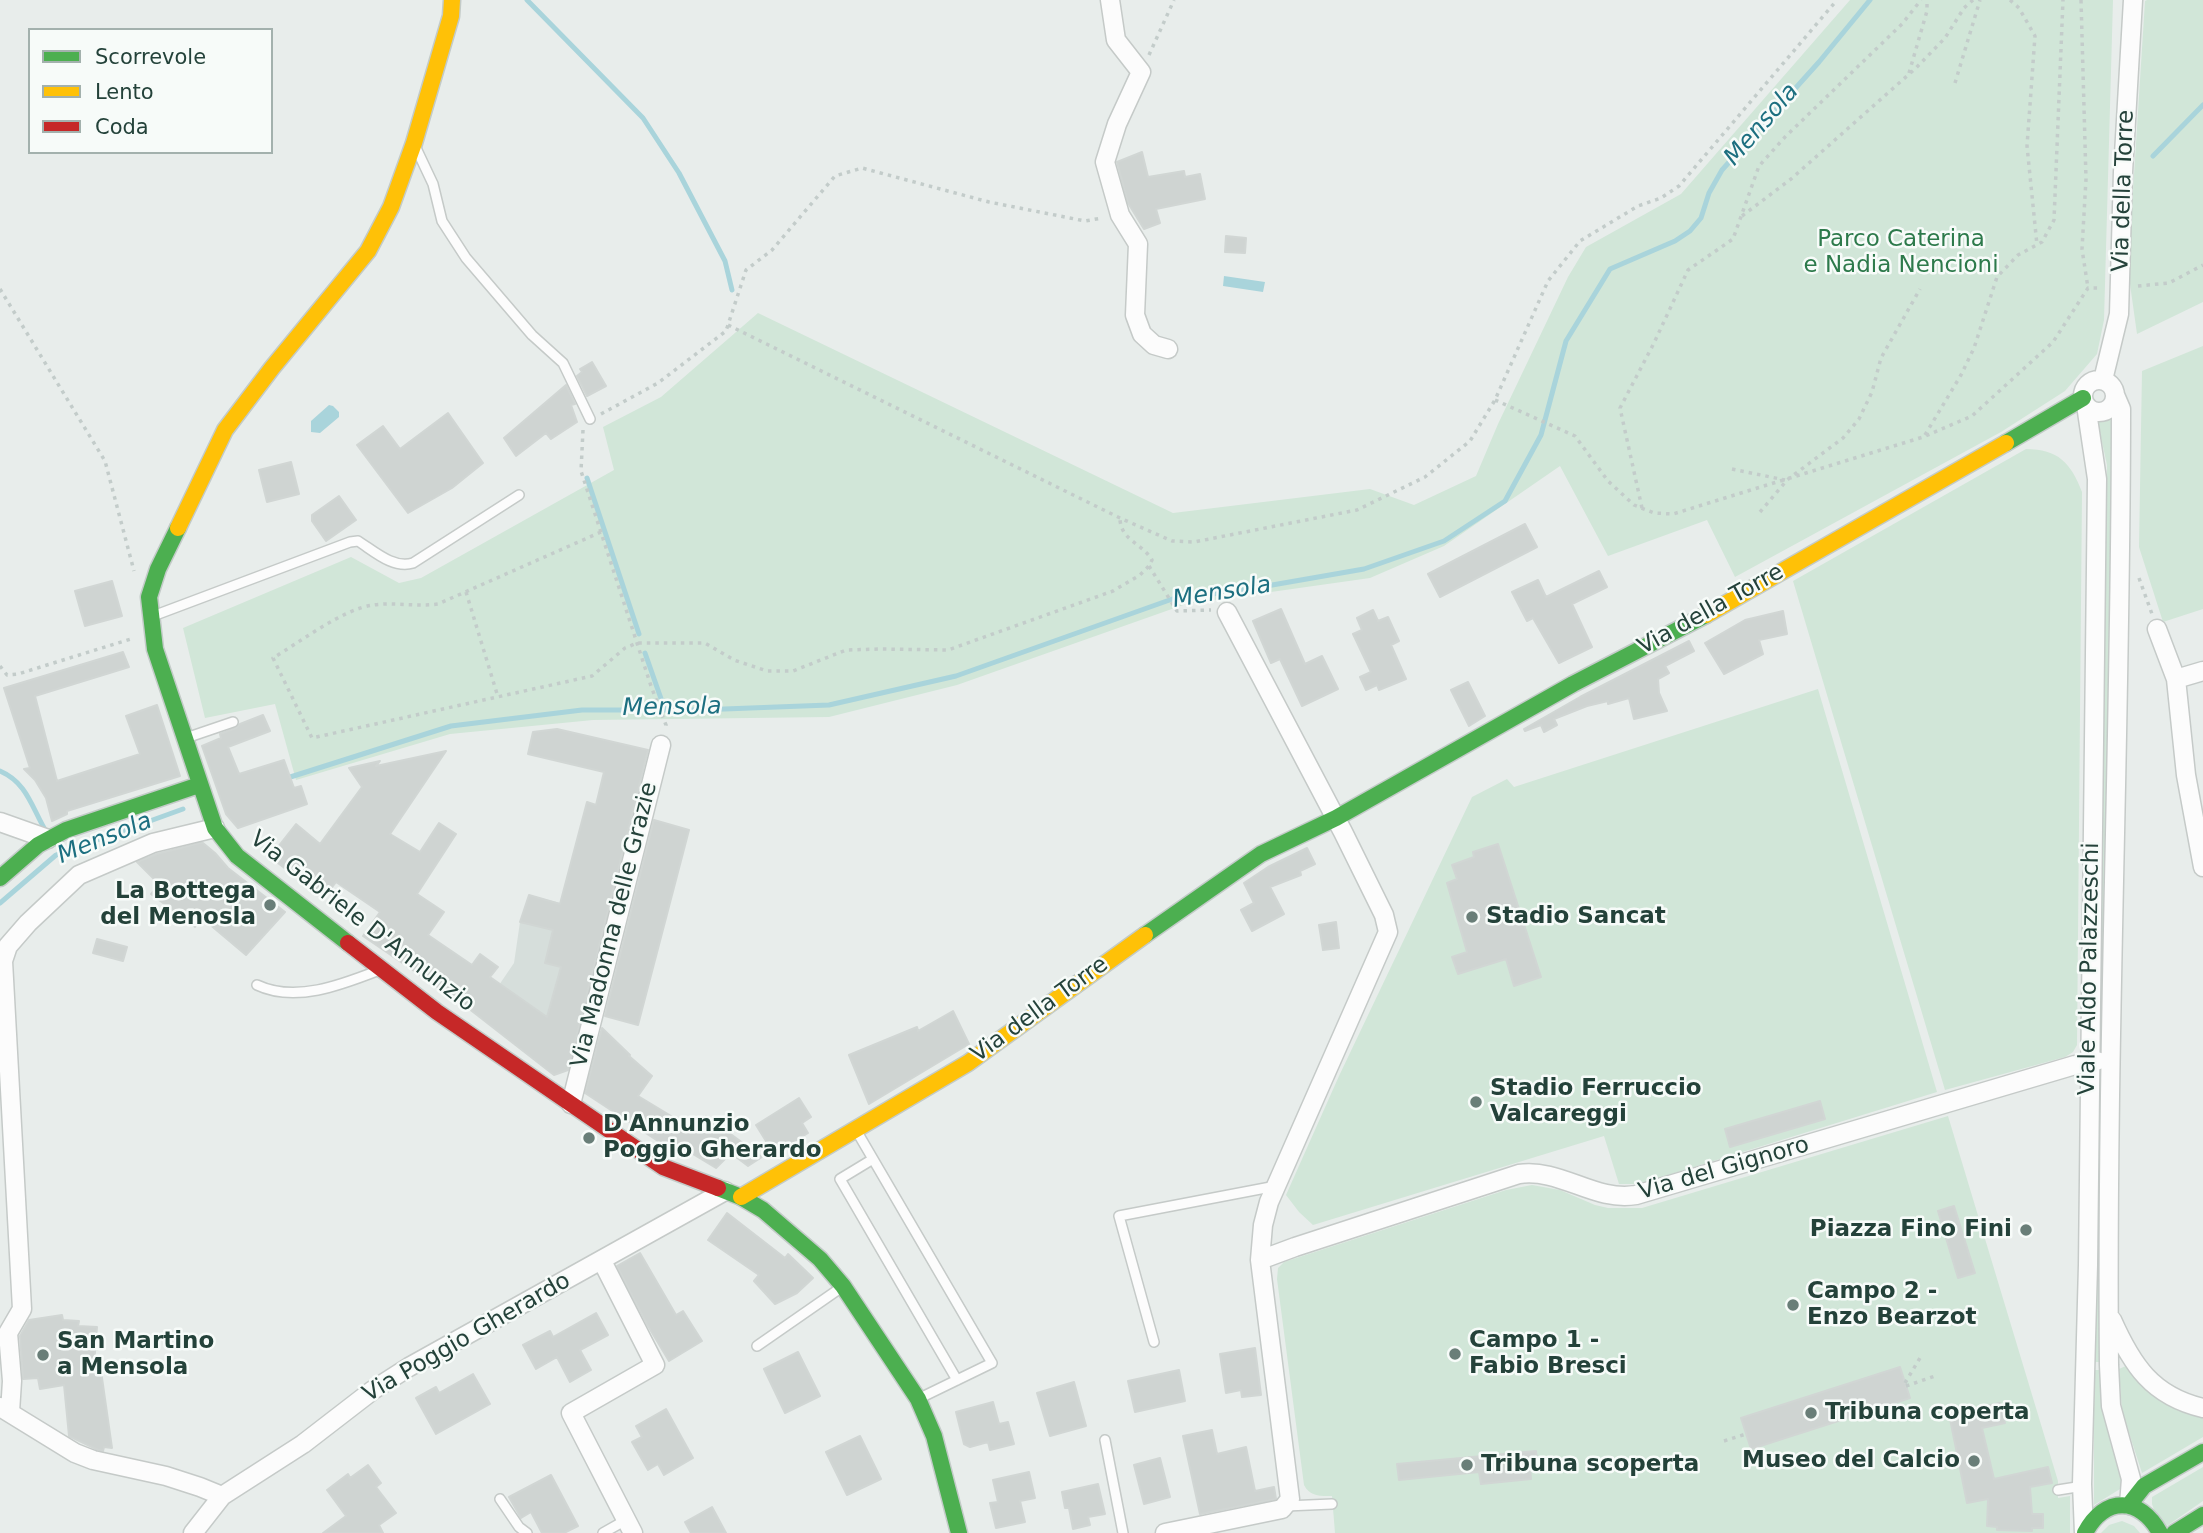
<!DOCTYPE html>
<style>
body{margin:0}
#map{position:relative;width:2203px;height:1533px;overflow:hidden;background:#e8edeb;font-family:"DejaVu Sans",sans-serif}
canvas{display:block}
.legend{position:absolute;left:28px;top:28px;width:245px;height:126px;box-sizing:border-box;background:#f7fbf9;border:2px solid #a3b1ad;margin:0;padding:9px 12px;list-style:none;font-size:21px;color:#24423a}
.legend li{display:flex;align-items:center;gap:14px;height:35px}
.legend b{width:35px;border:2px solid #a3b1ad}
</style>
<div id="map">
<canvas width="2203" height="1533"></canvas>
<ul class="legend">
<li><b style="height:9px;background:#4caf50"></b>Scorrevole</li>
<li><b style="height:9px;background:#ffc107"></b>Lento</li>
<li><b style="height:9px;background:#c62828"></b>Coda</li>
</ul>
</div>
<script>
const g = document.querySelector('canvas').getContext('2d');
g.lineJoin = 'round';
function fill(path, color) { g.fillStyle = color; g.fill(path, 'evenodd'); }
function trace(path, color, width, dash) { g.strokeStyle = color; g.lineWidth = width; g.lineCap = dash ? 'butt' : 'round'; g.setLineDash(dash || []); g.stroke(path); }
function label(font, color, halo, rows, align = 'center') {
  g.font = font + ' "DejaVu Sans",sans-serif'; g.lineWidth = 5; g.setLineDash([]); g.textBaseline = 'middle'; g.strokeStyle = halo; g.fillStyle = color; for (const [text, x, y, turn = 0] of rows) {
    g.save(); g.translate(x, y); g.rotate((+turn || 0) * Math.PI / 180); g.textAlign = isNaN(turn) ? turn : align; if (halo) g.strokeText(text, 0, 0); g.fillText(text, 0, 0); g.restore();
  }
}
fill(new Path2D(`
 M529,895L612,916L575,1067L553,1075L478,1016L514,963L520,922Z`), '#d6dedb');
fill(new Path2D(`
 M1850,0H2113L2104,320L2097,354L2065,391L2001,432L1735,577L1707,520L1608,556L1560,466L1444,546L1370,578L1186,604L957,685L829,717L593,720L450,734L296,780L275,704L205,718L183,628L351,557L399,583L421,578L614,470L603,427L661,397L758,313L1173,513L1370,489L1414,505L1476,476L1498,424L1568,277L1586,247L1681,194Z
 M2147,0H2203V302L2137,334L2128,270L2145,1Z
 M2203,346V609L2163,622L2139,547L2142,371Z
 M2113,416L2104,1043L2101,1044L2099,1019L2107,465L2097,419Z
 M2026,449C2058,449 2071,463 2082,492L2077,1045L2073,1052L2065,1057L1945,1090L1793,581Z
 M1818,689L1937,1092L1639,1184H1619L1604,1136L1313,1225L1299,1212L1286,1195L1339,1076L1472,797L1507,779L1514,787Z
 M2101,1072V1362H2094L2099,1074Z
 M1948,1116L2058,1481V1498L2070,1496V1533H1335L1332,1496C1321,1496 1310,1497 1304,1485L1277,1279L1278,1268L1284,1262L1506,1190L1532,1185L1560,1190L1595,1205L1608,1208H1642Z
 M2128,1365C2147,1394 2170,1407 2203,1416V1437L2142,1473L2122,1411L2119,1369Z
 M2094,1370H2101L2103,1412L2125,1486L2094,1505Z
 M2203,1467V1501L2161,1530L2152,1504V1497Z
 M2122,1521L2134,1526L2140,1533H2101L2109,1525Z`), '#d1e6d8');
fill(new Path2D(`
 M1224,276L1265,282L1263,292L1223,286Z
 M329,405L333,406L339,412V417L320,433L311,432V421Z`), '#a9d4db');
trace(new Path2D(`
 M527,0L643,118L679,173L725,261L732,290
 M2153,156L2203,105
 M587,478L639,634
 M645,653L665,710
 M0,771C28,783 32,809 47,833
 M284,779L451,726L582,710H698L829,705L956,676L1178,597L1232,592L1364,569L1444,541L1505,501L1541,435L1566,341L1610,269L1675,241L1690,231L1701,218L1709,193L1722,170L1819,62L1870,0
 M0,903L56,855L183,809`), '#a9d4db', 5);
const building = new Path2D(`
 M1142,152L1148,177L1184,171L1185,177L1200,174L1205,199L1156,209L1160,223L1144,229L1128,203L1117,162Z
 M1226,236L1246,238L1245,253L1225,252Z
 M592,362L606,386L587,396L577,376L582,372L580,369Z
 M566,385L575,404L571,405L577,422L551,439L546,433L516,456L504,438Z
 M448,413L483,463L452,488L408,513L357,445L383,426L400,449Z
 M291,462L299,494L267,502L259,470Z
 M339,496L356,520L326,541L312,521V515Z
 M1525,524L1537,547L1440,597L1428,574Z
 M1599,571L1607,587L1572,604L1592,647L1559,663L1533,618L1527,621L1512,592L1538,580L1546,597Z
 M112,581L122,616L85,626L75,591Z
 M1281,609L1305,664L1322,656L1338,689L1302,706L1280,659L1271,663L1253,621Z
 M1373,610L1378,621L1388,617L1399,641L1391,645L1406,679L1379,690L1377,685L1366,690L1360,677L1371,672L1353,634L1362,630L1357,618Z
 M1783,611L1787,634L1759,640L1763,654L1724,674L1705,643L1745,620Z
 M1689,641L1694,651L1665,666L1669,673L1658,679L1659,693L1667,711L1634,719L1629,698L1608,704V701L1587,706L1554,719L1557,725L1544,732L1541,725L1525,731L1524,729L1580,697Z
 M123,652L129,667L35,696L57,781L140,754L126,716L157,705L180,776L67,811V814L52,821L46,798L35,780L24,769L30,768L4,688Z
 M1468,682L1485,716L1469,726L1451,690Z
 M263,715L270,731L228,747L239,774L284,760L294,788L301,786L307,804L238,828L226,814L202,746L221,738L220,734L236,728L240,724Z
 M557,729L648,750L568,1070L554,1075L468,1008L363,936L380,912L336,882L324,898L270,857L296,824L320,844L362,787L349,768L380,761L376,766L446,751L390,834L420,852L439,823L456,834L417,894L444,912L428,935L472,965L480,954L498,967L490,977L547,1017L561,967L545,963L553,930L520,922L529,895L560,904L587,802L596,805L604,772L528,754L533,732Z
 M654,820L689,830L638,1025L605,1016Z
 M200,843H203L215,853L228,868L285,912L246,955L202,918L195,927L151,894L159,884L137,862L157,854Z
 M1498,844L1541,977L1514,986L1506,959L1458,974L1452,957L1467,952L1447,883L1457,879L1452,865L1474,857L1473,852Z
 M1307,848L1315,864L1300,871L1301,875L1270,887L1284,914L1252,931L1241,910L1254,903L1244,883L1268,867Z
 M1336,922L1339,948L1323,950L1319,925Z
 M97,939L127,947L123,961L93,953Z
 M953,1011L969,1044L869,1104L849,1055L917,1027L918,1031Z
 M602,1028L630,1055L629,1056L652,1076L638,1096L696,1131L706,1116L762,1157L748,1166L736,1157L726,1158L716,1168L673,1142L670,1149L585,1093Z
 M799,1098L811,1117L802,1123L808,1133L774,1154L756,1125Z
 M1820,1101L1825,1119L1730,1147L1725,1129Z
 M1954,1206L1975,1273L1958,1278L1938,1211Z
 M727,1213L785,1258L788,1254L813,1278L797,1293L775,1304L754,1281L759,1275L708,1240Z
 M640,1253L676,1315L683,1311L702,1341L669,1361L648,1326L617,1266Z
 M596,1313L608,1335L580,1350L591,1370L570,1382L557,1357L536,1369L523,1345L550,1331L553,1337Z
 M62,1315L63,1320L79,1321L78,1326L97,1327L94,1365L100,1364L112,1448L104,1447L103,1451L96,1449L69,1436L64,1385L40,1389L38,1378L23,1379L20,1336L29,1320Z
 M1255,1348L1261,1395L1242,1397L1241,1390L1226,1393L1220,1354Z
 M798,1352L820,1396L785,1413L764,1369Z
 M1900,1367L1910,1398L1751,1449L1741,1418Z
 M1179,1370L1185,1401L1135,1412L1128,1381Z
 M473,1374L490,1404L436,1434L416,1398L436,1387L439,1393Z
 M1074,1382L1086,1426L1050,1436L1037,1393Z
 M993,1402L999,1424L1008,1422L1014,1444L990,1450L988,1442L970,1447L964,1444L956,1412Z
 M2000,1403L2005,1423L1982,1428L1994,1479L2048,1467L2052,1483L2030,1487L2032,1514H2043V1528H2032V1531L1997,1530V1527L1987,1526L1988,1499L1967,1503L1949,1414Z
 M666,1409L693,1458L664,1475L658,1464L648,1470L632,1442L642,1437L636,1426Z
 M1212,1430L1217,1454L1246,1447L1255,1491L1274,1487L1276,1499L1200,1514L1183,1436Z
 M860,1436L881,1479L847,1495L826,1452Z
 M1536,1451L1538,1467H1530L1531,1479L1481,1484L1479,1472L1399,1480L1397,1464Z
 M1160,1458L1170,1497L1144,1504L1134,1465Z
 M368,1465L381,1483L376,1487L396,1513L379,1525L383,1533H323L346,1516L327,1490L348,1474L350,1478Z
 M1029,1472L1035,1498L1020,1501L1025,1522L996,1528L990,1503L998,1502L993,1480Z
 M551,1475L578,1526L564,1533H542L531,1512L521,1518L509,1497Z
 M1098,1484L1105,1514L1088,1517L1090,1525L1073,1529L1069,1508H1065L1062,1492Z
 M712,1507L726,1533H691L685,1522Z`);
fill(building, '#cfd4d2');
trace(building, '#d1d6d4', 2);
const lane = new Path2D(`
 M416,148L433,184L442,221L466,258L532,335L563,363L590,419
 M153,616L350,542L358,541C374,551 393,569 413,563L519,495
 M186,738L233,722
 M257,985C295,1003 341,985 377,971
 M856,1130L992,1363L920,1398
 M873,1159L840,1179L957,1380
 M1154,1342L1119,1216L1276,1186
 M757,1346L842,1287
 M1105,1440L1123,1533
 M2058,1490L2083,1486
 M500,1499L519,1527L527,1533
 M1286,1506L1332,1504
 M603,1533L626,1520`);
const street = new Path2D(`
 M1110,0L1116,40L1141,72L1117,124L1105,162L1120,215L1138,244L1135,315L1142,334L1154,345L1168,349
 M2103,380L2119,314L2123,172L2133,0
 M2083 396a16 16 0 1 1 32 0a16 16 0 1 1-32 0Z
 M2115,395L2121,409C2121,728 2106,1046 2109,1365L2111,1406L2131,1479L2129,1505
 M2157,629L2176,679L2186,775L2203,867
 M2176,679L2203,671
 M0,822L48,839
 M571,1104L661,745
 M1260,1260L1295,1247L1519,1174C1561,1168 1594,1202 1636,1195L2075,1065L2097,1061
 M602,1261L655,1365L571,1413L633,1533
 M2112,1320C2132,1365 2152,1396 2203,1408
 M0,1407L75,1453L93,1460L166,1476L200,1487L222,1496
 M10,1412L12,1381L8,1333L22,1309L3,961L8,946L28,923L79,875L153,843L215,828
 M193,1533L222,1496L303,1444L373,1390L409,1367L725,1191
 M1165,1533L1282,1509L1290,1499L1260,1260L1263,1225L1269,1202L1388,932L1384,915L1343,832L1227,612
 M2084,1533L2082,1484L2088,1265L2097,479L2086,405`);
const fast = new Path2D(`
 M2006,443L2083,398
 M178,528L158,569L149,597L155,649L215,828L237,856L348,943
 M0,878L38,845L66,830L199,785
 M1145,935L1261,854L1336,818L1573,684L1706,615
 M718,1188L741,1197L763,1210L820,1259L843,1286L918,1399L934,1436L959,1533
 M2129,1505L2144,1486L2203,1452
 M2085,1533C2104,1496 2140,1496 2160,1533
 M2174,1533L2203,1515`);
const slow = new Path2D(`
 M178,528L225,430L272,368L368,251L391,207L414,143L451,16L452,0
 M1706,615L2006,443
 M741,1197L968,1063L1145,935`);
const jam = new Path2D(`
 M348,943L437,1012L663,1167L718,1188`);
trace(lane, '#c5cac8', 12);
trace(street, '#c5cac8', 21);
trace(fast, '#c3cbc8', 19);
trace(slow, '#c3cbc8', 19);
trace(jam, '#c3cbc8', 19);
trace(new Path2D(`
 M2010,0L2019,8L2035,36L2027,146L2037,245
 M2081,0L2086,179L2082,249L2088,288
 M1149,55L1174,0
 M1909,73L1927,11V0
 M1955,83L1980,0
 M1742,216L1791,179L1916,68L1945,38L1964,8L1973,0
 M2138,286L2169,283L2203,265
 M0,289L105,461L134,571
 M728,325L1120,518L1172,541L1194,542L1357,510L1425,477L1470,441L1495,400L1548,281L1580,241L1638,206L1661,198L1679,186L1837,0
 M1495,400L1575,436L1608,481L1634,505L1654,513L1673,514L1923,437L1972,416L2053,342L2088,288H2102
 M601,414L658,383L726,331L746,270L772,250L835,176L862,168L989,202L1085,221L1102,218
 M583,430L581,471L651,686L666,725L665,729
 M1925,435L1961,375L1974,348L1997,277L2018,255L2042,242L2054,220L2063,0
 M1732,469L1785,480
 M1642,508L1620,408L1654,343L1688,270L1733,239L1759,166L1785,137L1902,24L1921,0
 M1760,512L1787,480L1843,438L1859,419L1872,392L1881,358L1920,289
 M601,532L438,604C416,607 395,602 373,605C343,609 300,642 273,658L312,738L592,676L625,648L637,643H705L734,660L767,671H793L846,650L879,649L948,650L1113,591L1140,575L1149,566L1152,560C1142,543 1122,541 1120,520
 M1149,566L1177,611L1211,610
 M2139,578L2152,614
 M466,592L498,697
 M0,666L7,675L18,674L134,638
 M1905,1383L1920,1358
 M1906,1386L1935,1376
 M1724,1441L1746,1434`), '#c3ccca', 3.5, [3.5, 5]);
trace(lane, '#fcfcfc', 9);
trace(street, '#fcfcfc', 18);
trace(fast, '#4caf50', 16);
trace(slow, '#ffc107', 16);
trace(jam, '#c62828', 16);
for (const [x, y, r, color] of [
 [270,905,7,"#697e78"],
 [1472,917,7,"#697e78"],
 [1476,1102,7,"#697e78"],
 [589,1138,7,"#697e78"],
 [2026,1230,7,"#697e78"],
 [1793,1305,7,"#697e78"],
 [1455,1354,7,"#697e78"],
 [43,1355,7,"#697e78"],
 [1811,1413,7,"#697e78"],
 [1974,1461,7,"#697e78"],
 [1467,1465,7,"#697e78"]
]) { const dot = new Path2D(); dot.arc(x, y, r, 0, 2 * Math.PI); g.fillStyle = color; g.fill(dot); trace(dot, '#f7fbf9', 2.5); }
label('23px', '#24423a', '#f7fbf9', [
 ["Via della Torre",2124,191,-88],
 ["Via della Torre",1711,610,-29],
 ["Via Gabriele D'Annunzio",362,922,38],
 ["Via Madonna delle Grazie",615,925,-76],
 ["Viale Aldo Palazzeschi",2090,969,-89],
 ["Via della Torre",1040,1010,-36],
 ["Via del Gignoro",1724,1169,-16],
 ["Via Poggio Gherardo",467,1338,-30]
]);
label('23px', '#2d7a4b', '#f7fbf9', [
 ["Parco Caterina",1901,240],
 ["e Nadia Nencioni",1901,266]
]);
label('bold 23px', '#24423a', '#f7fbf9', [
 ["La Bottega",256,892,"right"],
 ["del Menosla",256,918,"right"],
 ["Stadio Sancat",1486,917],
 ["Stadio Ferruccio",1490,1089],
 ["Valcareggi",1490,1115],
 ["D'Annunzio",603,1125],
 ["Poggio Gherardo",603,1151],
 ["Piazza Fino Fini",2012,1230,"right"],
 ["Campo 2 -",1807,1292],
 ["Enzo Bearzot",1807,1318],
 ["Campo 1 -",1469,1341],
 ["Fabio Bresci",1469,1367],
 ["San Martino",57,1342],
 ["a Mensola",57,1368],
 ["Tribuna coperta",1825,1413],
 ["Museo del Calcio",1960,1461,"right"],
 ["Tribuna scoperta",1481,1465]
], 'left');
label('italic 24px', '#1c6f80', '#f7fbf9', [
 ["Mensola",1762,125,-49],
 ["Mensola",1222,593,-9],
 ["Mensola",672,708,-1],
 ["Mensola",105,839,-22]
]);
</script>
